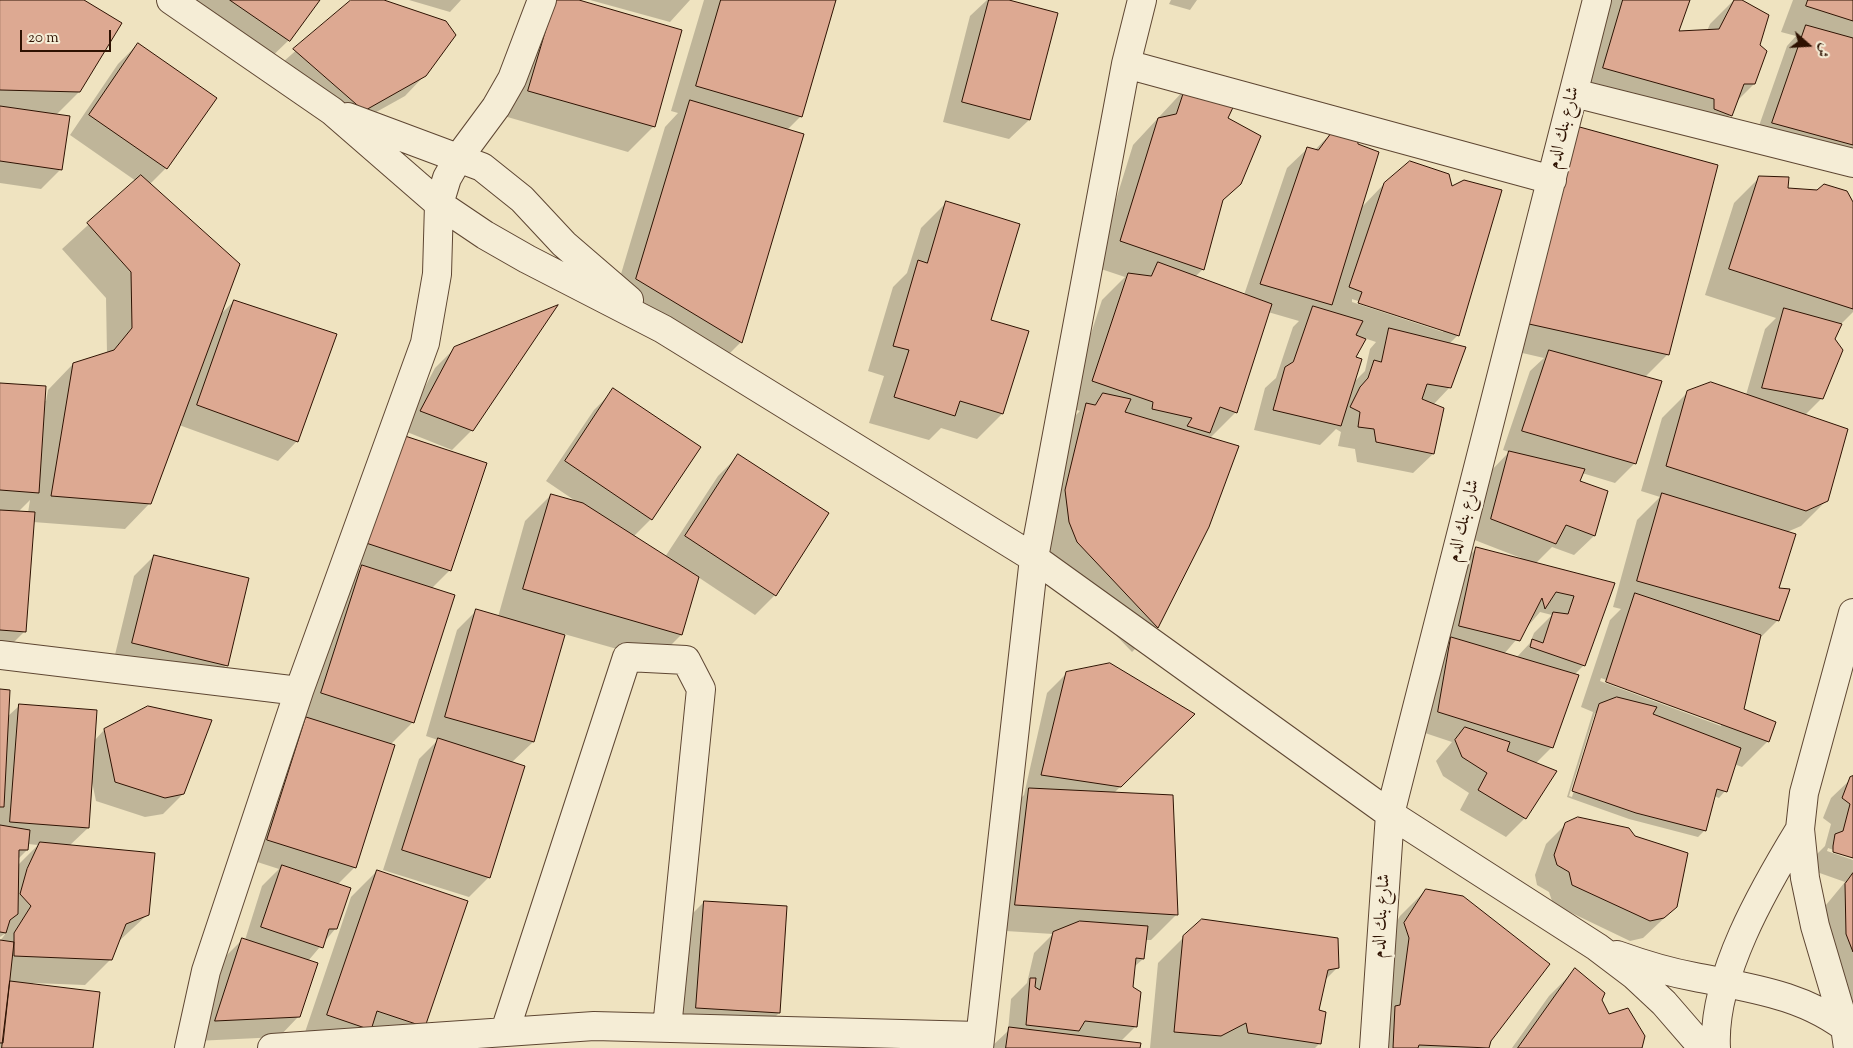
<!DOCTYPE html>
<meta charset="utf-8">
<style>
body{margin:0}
#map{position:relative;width:1853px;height:1048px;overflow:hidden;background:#efe3c0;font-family:"Sorts Mill Goudy",Amiri,serif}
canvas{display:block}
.north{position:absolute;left:1783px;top:20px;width:50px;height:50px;-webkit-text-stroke:4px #f5edd6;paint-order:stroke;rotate:109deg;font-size:14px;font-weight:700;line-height:20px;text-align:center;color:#2e1202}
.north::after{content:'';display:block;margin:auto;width:18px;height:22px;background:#2e1202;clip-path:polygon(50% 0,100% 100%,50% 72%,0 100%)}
.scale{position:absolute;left:20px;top:30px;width:91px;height:22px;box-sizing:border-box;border:2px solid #2e1202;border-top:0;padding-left:6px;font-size:15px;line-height:18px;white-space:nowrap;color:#2e1202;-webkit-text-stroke:4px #f5edd6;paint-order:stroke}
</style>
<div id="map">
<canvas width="1853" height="1048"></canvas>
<div class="north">ش</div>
<div class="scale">20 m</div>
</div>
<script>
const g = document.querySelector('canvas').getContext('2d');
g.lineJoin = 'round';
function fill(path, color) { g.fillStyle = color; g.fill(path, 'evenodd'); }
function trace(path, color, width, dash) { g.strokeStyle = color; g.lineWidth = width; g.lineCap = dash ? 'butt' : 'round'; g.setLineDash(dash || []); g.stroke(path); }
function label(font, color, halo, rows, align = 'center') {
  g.font = font + ' "Sorts Mill Goudy",Amiri,serif'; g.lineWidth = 5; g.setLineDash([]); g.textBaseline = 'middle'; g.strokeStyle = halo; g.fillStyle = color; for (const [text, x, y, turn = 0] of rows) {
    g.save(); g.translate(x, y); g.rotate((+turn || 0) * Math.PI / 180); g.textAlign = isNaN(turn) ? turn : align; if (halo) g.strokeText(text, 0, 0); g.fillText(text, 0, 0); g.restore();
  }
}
fill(new Path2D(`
 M0,0H82L80,91L56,115L61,169L41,189L0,183Z
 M167,0H318L289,40L263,65Z
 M353,0H380L425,75L405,96L344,130L274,70Z
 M409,0H461L450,12Z
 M575,0L654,126L628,152L504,116L531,20Z
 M590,0H690L670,22Z
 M704,0H835L801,116L787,130L803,135L741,342L715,368L612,304L665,127L678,113L671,111Z
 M987,0H1004L1029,120L1009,139L943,122L970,16Z
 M1171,0H1197L1190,10L1169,4Z
 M1606,0H1689L1677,33L1707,31L1710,24L1734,0H1739L1758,45L1754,84L1736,102L1730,115L1705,141L1578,93Z
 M1793,0H1853V169L1753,143L1787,46L1796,36L1781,32Z
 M138,44L166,168L150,184L219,316L234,301L297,441L278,461L179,425L150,503L125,529L33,522L25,631L5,651H0V385L46,401L48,390L73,364L107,354L106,298L62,249L136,181L70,135L118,64ZM30,500L28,513L18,512Z
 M1186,88L1227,119L1240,184L1222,201L1203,269L1195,277L1244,295L1287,168L1307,149L1314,151L1336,128L1361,208L1384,184L1458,335L1449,344L1450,387L1433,405V454L1413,473L1357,462L1355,449L1338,446L1341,432L1336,429L1320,445L1254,430L1265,388L1276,378L1293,327L1299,321L1268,312L1236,412L1210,438L1157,627L1132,652L1052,568L1044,548L1061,430L1080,411L1067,407L1102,300L1125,277L1095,267L1133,145ZM1352,299L1443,329V332L1352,302ZM1364,338L1376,342L1370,349L1365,371L1354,382V358Z
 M1551,153L1668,354L1645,377L1635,463L1615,483L1582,473L1579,482L1607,492L1594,536L1574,555L1552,547L1536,563L1613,584L1584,665L1574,675L1552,747L1535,764L1525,818L1506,837L1460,810L1469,793L1443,776L1436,761L1452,742L1419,731L1457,568L1477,548L1520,559L1521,558L1472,539L1490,472L1509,452L1503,450L1530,371L1544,358L1505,349ZM1540,612L1552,615L1534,633L1530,643L1516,658L1504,654Z
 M1759,178L1787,189L1853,203V312L1840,325L1833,339L1822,398L1805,415L1827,500L1801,526L1787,532L1778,589V620L1758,640L1742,710L1768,741L1742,767L1734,764L1725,791L1719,798L1714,796L1704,831L1698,837L1629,819L1567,797L1593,712L1581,707L1610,620L1621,609L1613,607L1637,520L1660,497L1641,491L1662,418L1688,392L1746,395L1765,329L1776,318L1705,295L1734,203ZM1601,678L1721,723V726L1600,681ZM1595,713H1598L1572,797L1569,796Z
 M946,203L989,320L1002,414L977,439L941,428L929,440L869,423L884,376L868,371L893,287L907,273L921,228Z
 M455,348L472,430L452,450L402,430L435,368Z
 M614,390L651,519L633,537L665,557L718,476L738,456L775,595L755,615L698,577L681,635L656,660L564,634L533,742L511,763L489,877L469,897L383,870L419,759L438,740L426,736L457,630L477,610L498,617L525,521L551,495L577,502L546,481L594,410Z
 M380,455L450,570L431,589L413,722L390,745L355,867L337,885L336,928L308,961L298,1017L279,1037L196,1041L223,959L243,939L245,940L262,886L279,869L248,859L287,738L304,721L297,718L337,592L362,567L344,561Z
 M154,556L226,665L207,685L113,663L134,576Z
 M1067,673L1193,714L1114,793L1176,915L1151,940H1145L1143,959L1134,967L1132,987L1135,1027L1120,1042L1138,1048H990L1008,1031L1011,999L1027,983L1034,953L1053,934L990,930L1004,815L1024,795L1047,693Z
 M0,690L7,717L19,706L94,741L104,730L183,794L163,814L145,817L96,801L92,782L88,828L69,846L147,915L118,942L111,959L85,985L33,983V985L92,1048H0V941L6,933L0,937ZM28,844L38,845L17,866V860L27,850Z
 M1853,777V857L1828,848L1827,851L1853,860V1018L1826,954V905L1845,882L1814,871L1816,855L1825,846L1831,824L1823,818L1831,798Z
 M1566,824L1676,907L1643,938L1630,941L1553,904L1549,892L1537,885L1535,875L1546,844Z
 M377,871L424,1026L302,1041L351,897Z
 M1426,890L1490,1041L1488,1048H1369L1379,950L1400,916Z
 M704,902L779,1013L759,1033L677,1027L684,922Z
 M1184,937L1337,968L1324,981L1318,1011L1320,1043L1315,1048H1150L1158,963Z
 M1575,970L1601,1000L1609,1015L1641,1048H1512L1549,996Z`), '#0003');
const building = new Path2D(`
 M0,0H84L122,23L80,92L0,90Z
 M230,0H320L290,41Z
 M351,0H384L446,21L456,35L426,76L364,111L293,49Z
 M555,0H579L682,30L655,127L528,91Z
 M721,0H836L802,117L696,86Z
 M989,0H1009L1058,13L1030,120L962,102Z
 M1623,0H1690L1679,31L1719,29L1734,0H1742L1769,15L1760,45L1767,51L1755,84H1744L1732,116L1714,109V99L1603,68Z
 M1808,0H1853V21L1806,6Z
 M1806,25L1853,38V145L1772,123Z
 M138,43L217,98L167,169L89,115Z
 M1186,86L1237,99L1228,118L1261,136L1241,184L1223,200L1204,270L1120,241L1158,118L1176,114Z
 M690,100L804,134L742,343L636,279Z
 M0,106L70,116L62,170L0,161Z
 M1576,126L1718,165L1669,355L1529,324Z
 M1336,127L1357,134L1358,144L1379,152L1332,305L1260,284L1307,147L1318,150Z
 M1410,161L1449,174L1452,186L1464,180L1502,190L1459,336L1358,303L1362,292L1349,287L1384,183Z
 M141,175L240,264L151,504L51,496L73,363L114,350L132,328L131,272L87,223Z
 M1759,176L1789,177L1788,188L1817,190L1824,184L1847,191L1853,202V309L1729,269Z
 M946,201L1020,224L991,320L1029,331L1003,414L960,401L955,416L894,397L909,350L893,346L918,260L927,263Z
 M1158,262L1272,304L1237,413L1220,407L1210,433L1187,426L1192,418L1152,409L1153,402L1092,381L1128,273L1151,276Z
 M234,300L337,334L298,442L197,405Z
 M558,305L473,431L420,411L454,347Z
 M1313,306L1363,321L1356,335L1366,339L1356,357L1362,359L1341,426L1273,410L1285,367L1293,362Z
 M1784,308L1842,324L1835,339L1843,350L1823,399L1762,388Z
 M1389,328L1466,347L1451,388L1427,384L1422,399L1444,408L1434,454L1376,442L1374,429L1358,427L1360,412L1350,407L1360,387L1368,378L1374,360L1381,362Z
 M1549,350L1662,381L1636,464L1522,431Z
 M1711,382L1848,429L1828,501L1806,511L1666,466L1687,391Z
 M0,383L46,386L39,493L0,490Z
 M613,388L701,447L652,520L565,461Z
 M1103,393L1131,399L1125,412L1239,446L1209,527L1158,628L1077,542L1069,522L1065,490L1086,403L1095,405Z
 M399,434L487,463L451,571L363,542Z
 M1509,451L1585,469L1580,481L1608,491L1595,536L1566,525L1556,544L1491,519Z
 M738,454L829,513L776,596L685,536Z
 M1662,493L1796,534L1779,588L1790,589L1779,621L1637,581Z
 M551,494L583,503L699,577L682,635L523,589Z
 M0,510L35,512L26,632L0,630Z
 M1476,547L1615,583L1585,666L1530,647L1532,639L1543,643L1553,612L1568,614L1574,596L1556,592L1545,609L1542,598L1520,641L1459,626Z
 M154,555L249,578L228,666L132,643Z
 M362,565L455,595L414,723L321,693Z
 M1635,593L1761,635L1744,709L1776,722L1769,742L1606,682Z
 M476,609L565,635L534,742L445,717Z
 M1451,637L1579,675L1553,748L1438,712Z
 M1110,663L1195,714L1121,787L1041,775L1066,672Z
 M0,689L10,690L4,807H0Z
 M1617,697L1657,707L1653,714L1741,748L1727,792L1717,789L1706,831L1636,813L1572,791L1599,704Z
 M19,704L97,710L89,828L10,822Z
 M148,706L212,720L184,794L165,798L115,782L104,729Z
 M306,717L395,745L356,868L267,840Z
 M1465,727L1510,742L1507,751L1557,771L1526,819L1478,790L1487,773L1462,757L1455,740Z
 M438,738L525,766L490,878L402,850Z
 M1853,776V858L1833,852V846L1835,834L1843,831L1850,804L1842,798L1850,777Z
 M1029,788L1173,795L1178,915L1015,905Z
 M1578,817L1629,828L1635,836L1688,853L1677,907L1664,918L1650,921L1572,885L1569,872L1557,865L1554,855L1565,823Z
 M0,825L30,830L28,850H19L18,914L10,920L6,933L0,932Z
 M40,842L155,853L149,915L126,924L112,960L14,956V933L31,906L20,894L27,869Z
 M282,865L351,888L337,929H329L323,948L261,927Z
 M377,870L468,901L425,1027L377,1011L371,1030L327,1015Z
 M1853,873V952L1846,934L1845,884Z
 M1426,889L1463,896L1550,964L1491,1041L1489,1048L1419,1045L1418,1048H1393L1395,1006L1400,1005L1409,938L1404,923Z
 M704,901L787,906L780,1013L696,1008Z
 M1202,919L1338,938L1339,968L1328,970L1319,1010L1326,1012L1321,1044L1248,1033L1246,1023L1221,1036L1174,1032L1183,936Z
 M1080,921L1148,926L1144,959L1136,958L1133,987L1141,992L1137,1027L1085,1021L1079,1031L1026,1025L1030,978H1036L1035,987L1040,990L1053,932Z
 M242,938L318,963L300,1017L215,1021Z
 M0,940L14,942L3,1043H0Z
 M1575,968L1605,993L1602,1000L1609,1014L1628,1008L1645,1036L1642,1048H1518Z
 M10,981L100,992L93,1048H2Z
 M1009,1027L1141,1043L1140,1048H1006Z`);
fill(building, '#dda992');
trace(building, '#2e1202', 1);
const minor = new Path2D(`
 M171,0L332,111L439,204L485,235L527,259L663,329L1034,558L1390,814L1597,947L1634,975L1664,1003L1703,1048
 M1126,64L1552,180
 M1574,93L1853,163
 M348,117L482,167L522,199L564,244L629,300
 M0,655L299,691
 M1617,955C1642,964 1668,972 1695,977C1750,988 1807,995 1852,1033
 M505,1031L627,657L686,660L701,689L667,1028
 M189,1048L206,971L299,691L425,343L437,274L439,204L447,178L459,157L496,107L512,79L542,0
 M272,1048L594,1026L979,1036
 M979,1048L1034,558L1126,64L1142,0
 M1374,1048L1390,814L1597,0
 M1716,1048C1712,977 1764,888 1800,829
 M1848,1048L1845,1027L1815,926L1805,878L1800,829L1804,793L1853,613`);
trace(minor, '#5e4632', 30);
trace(minor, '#f5edd6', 28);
label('18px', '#2e1202', '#f5edd6', [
 ["شارع بنك الدم",1565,128,-76],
 ["شارع بنك الدم",1465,521,-76],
 ["شارع بنك الدم",1383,916,-86]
]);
</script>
